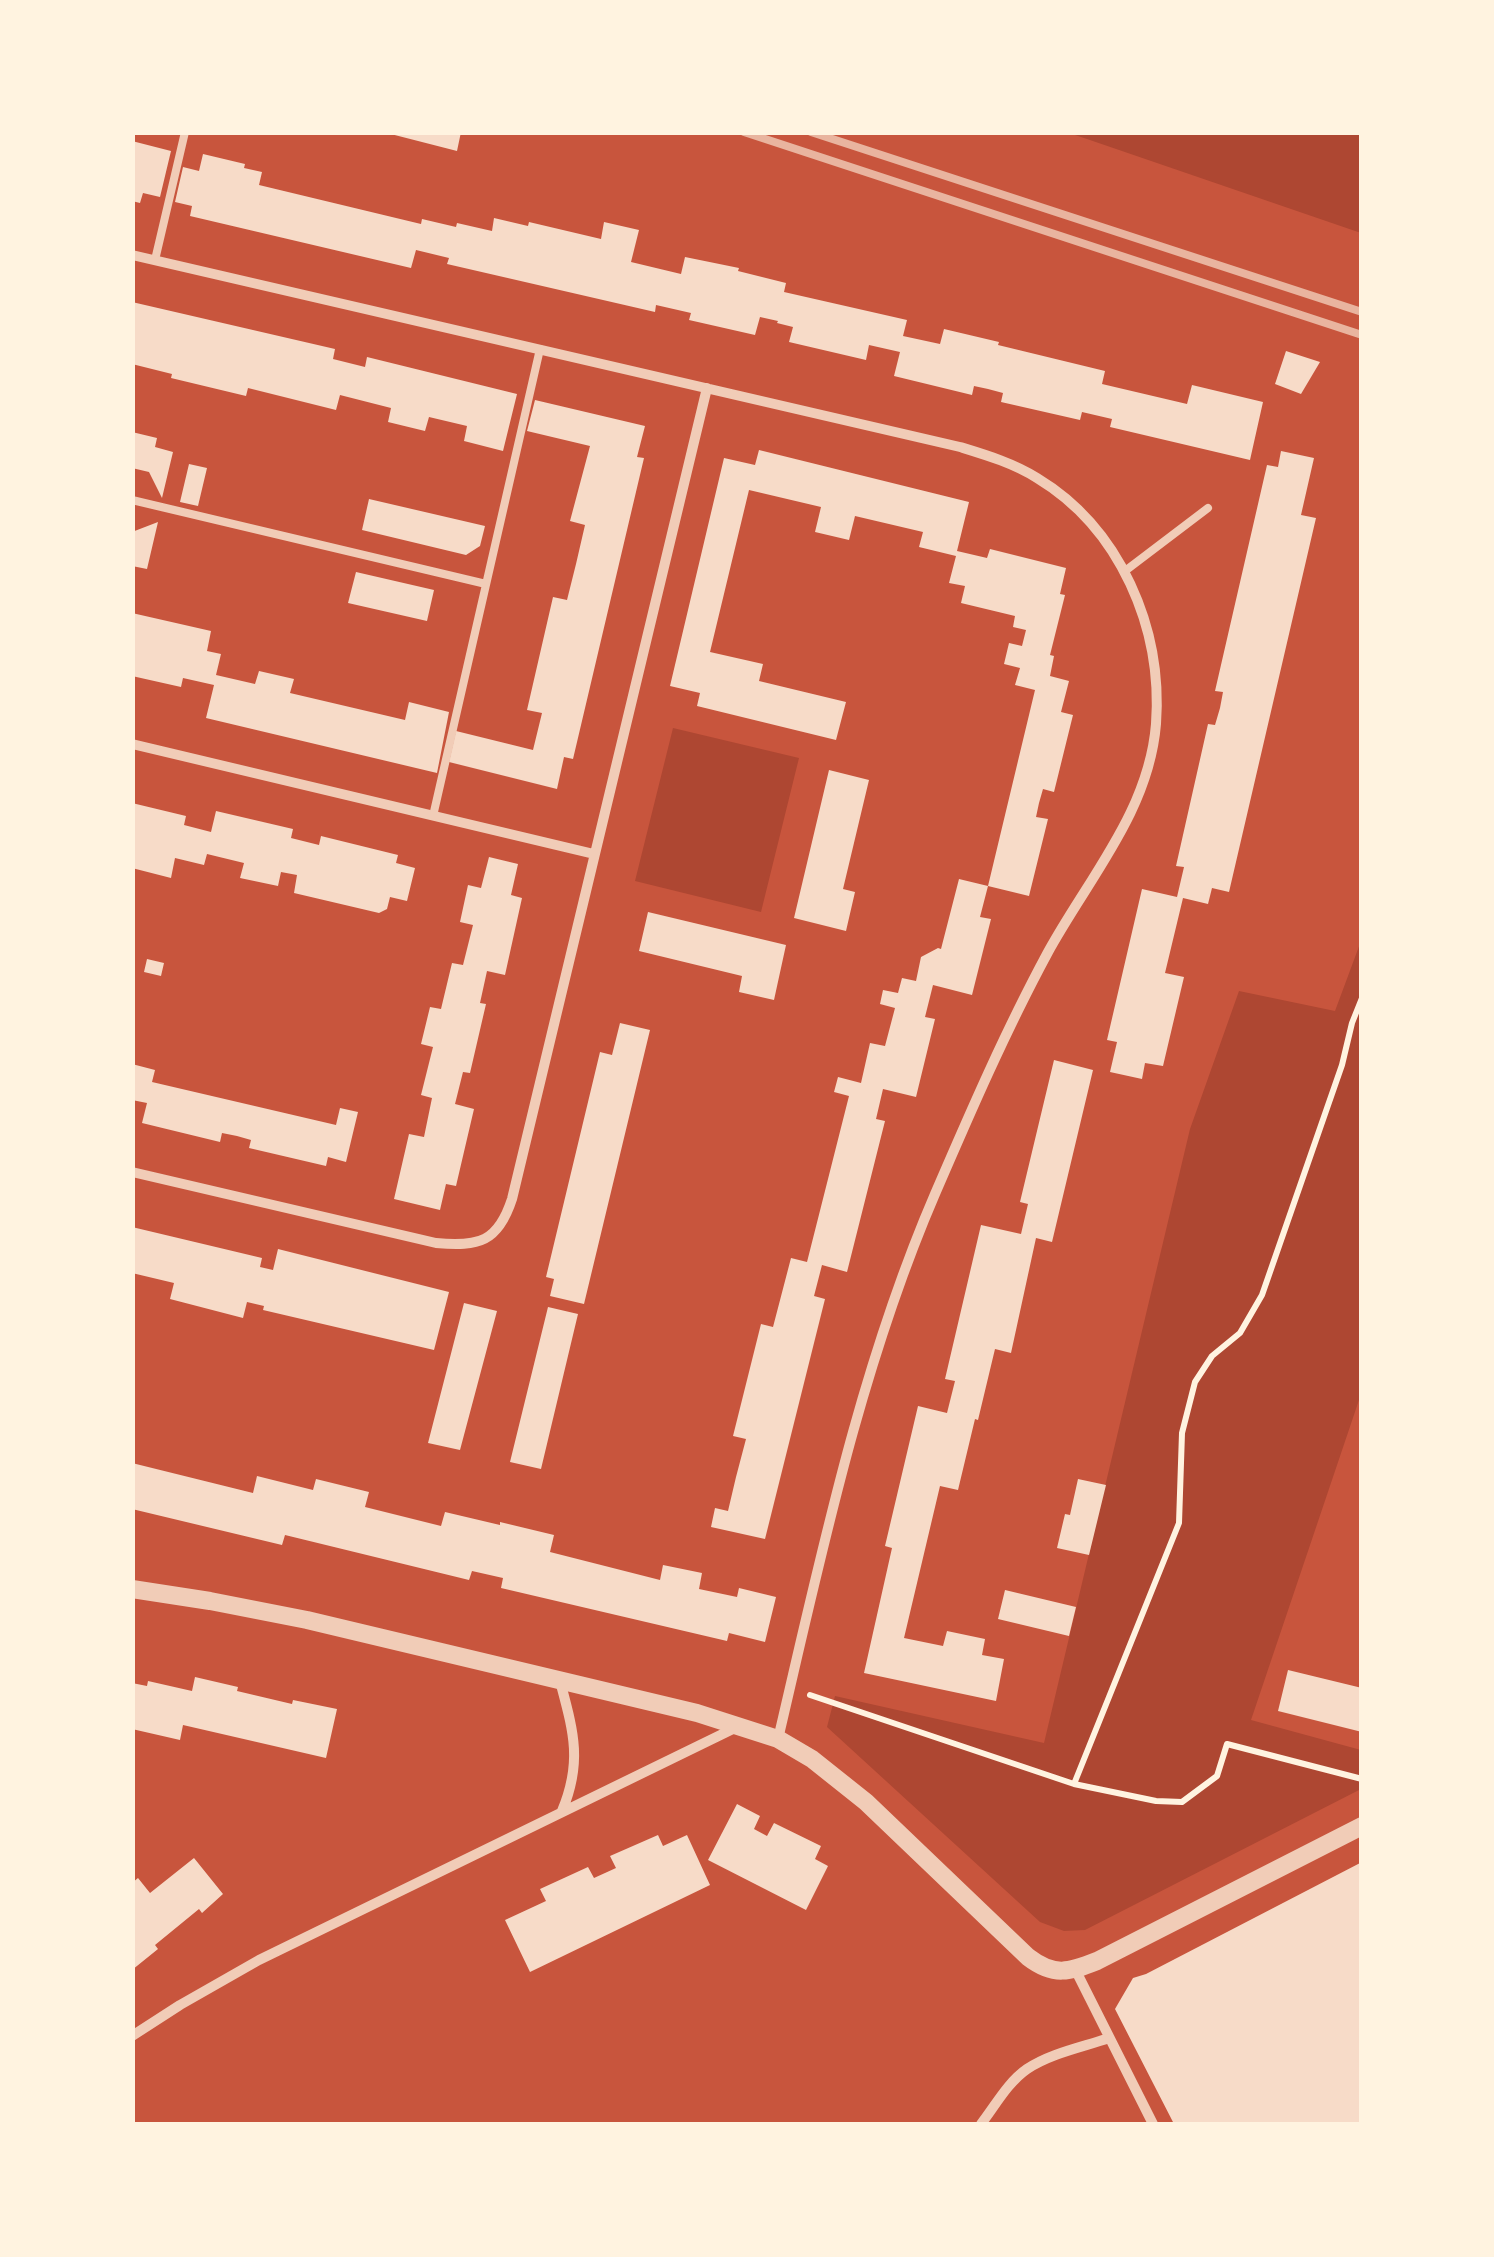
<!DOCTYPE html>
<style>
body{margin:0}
#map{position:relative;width:1494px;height:2257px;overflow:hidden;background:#c8553d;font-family:"Exo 2",sans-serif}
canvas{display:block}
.frame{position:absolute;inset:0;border:135px solid #fff3e0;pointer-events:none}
</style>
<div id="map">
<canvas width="1494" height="2257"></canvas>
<div class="frame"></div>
</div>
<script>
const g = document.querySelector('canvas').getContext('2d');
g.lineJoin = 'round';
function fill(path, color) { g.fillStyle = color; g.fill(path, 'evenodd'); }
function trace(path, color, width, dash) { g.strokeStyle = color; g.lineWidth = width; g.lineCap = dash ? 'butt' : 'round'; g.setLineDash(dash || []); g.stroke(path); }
fill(new Path2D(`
 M1069,133H1361V233L1087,139Z
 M673,728L799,758L761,912L635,881Z
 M1361,941V1394L1251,1720L1361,1750V1789L1085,1930L1064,1931L1040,1922L827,1727L835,1696L1044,1743L1190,1129L1239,991L1335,1011Z`), '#ae4732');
fill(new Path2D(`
 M383,132H461L457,151Z
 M132,141L171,151L160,197L143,193L140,203L132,201Z
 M203,154L245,164L244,168L262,172L259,185L421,224L422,219L456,227L457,223L492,231L494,218L528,226L529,222L601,239L604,222L639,230L631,262L681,274L685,257L739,268L738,271L786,283L784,292L907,320L903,336L940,344L944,329L999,342L998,345L1105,371L1102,384L1187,404L1192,385L1263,402L1250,460L1110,427L1112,419L1082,412L1080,420L1001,402L1003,393L988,389L974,386L972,395L894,376L900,352L869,345L866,360L789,342L793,327L777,323L778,321L760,317L755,335L689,320L691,313L656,305L655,312L447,264L449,258L416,250L411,268L190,216L192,206L175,202L183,167L199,171Z
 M132,302L335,349L333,359L365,367L367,357L517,394L503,451L464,441L467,426L429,417L425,431L388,422L391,408L340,395L336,410L248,388L246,396L171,378L172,374L132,364Z
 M1286,351L1320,362L1301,394L1275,384Z
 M535,400L645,426L637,457L644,458L573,759L564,757L557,789L449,762L456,731L533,750L542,713L527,710L553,597L567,600L576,564L585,525L570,521L590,446L527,431Z
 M132,432L157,438L155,447L173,452L162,498L149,472L132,468Z
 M759,450L969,502L957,551L987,558L990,549L1066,568L1060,594L1065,595L1050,655L1054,656L1050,676L1069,681L1061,712L1073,715L1054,792L1043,789L1039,803L1036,817L1048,819L1029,896L988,886L980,917L991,919L972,995L933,985L925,1017L935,1019L916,1097L883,1089L876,1119L885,1121L847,1272L822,1265L814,1296L825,1299L765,1539L711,1527L715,1508L728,1511L736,1477L746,1439L733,1436L761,1324L773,1327L791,1258L807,1262L849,1096L834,1092L838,1077L861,1083L870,1043L885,1046L895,1008L880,1004L883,990L898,993L902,978L916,981L921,957L938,948L941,949L959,879L988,886L1035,690L1015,685L1020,668L1004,664L1009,643L1022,646L1026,630L1013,627L1015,616L961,603L965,586L949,583L956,556L919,547L923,532L855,516L849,540L815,532L821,507L749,490L710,652L763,664L759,681L846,702L836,740L697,706L700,693L670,686L724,458L755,465Z
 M1281,451L1314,458L1301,515L1316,518L1229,892L1212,888L1208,904L1183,898L1165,973L1184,977L1163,1066L1145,1063L1142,1079L1110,1072L1117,1042L1107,1040L1142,889L1177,897L1184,867L1176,866L1208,724L1215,725L1220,708L1223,692L1215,691L1267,465L1278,467Z
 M189,464L207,468L198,506L180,502Z
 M369,499L485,526L480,546L466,555L362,530Z
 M158,522L147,569L132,566V532Z
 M356,572L434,590L427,621L348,603Z
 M132,613L211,631L207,651L221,654L216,675L255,684L259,671L294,679L290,693L405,720L409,702L449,712L437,773L206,718L214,685L183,678L181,687L132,676Z
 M829,770L869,780L843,889L855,892L846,931L794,918Z
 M132,803L186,816L184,825L211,832L216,811L293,829L291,838L319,845L321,836L398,855L396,863L415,868L407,901L390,897L387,909L379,913L294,893L297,875L281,872L278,886L240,878L244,863L207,854L204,865L175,858L171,878L132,868Z
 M489,857L518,864L511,895L522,898L505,975L487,971L480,1003L486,1004L470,1073L463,1072L455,1104L474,1109L456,1186L446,1184L440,1210L394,1199L409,1134L424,1137L432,1098L421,1095L433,1047L421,1044L430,1007L441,1009L452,963L463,965L473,925L460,922L468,885L481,888Z
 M648,912L786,945L774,1000L739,992L742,976L639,951Z
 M147,959L164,963L161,976L144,972Z
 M620,1023L650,1030L584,1304L550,1296L554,1279L546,1277L600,1052L612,1055Z
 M1054,1060L1093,1070L1052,1242L1036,1238L1011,1353L995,1349L978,1420L975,1419L958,1490L940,1486L904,1638L943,1646L947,1631L985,1639L982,1655L1004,1659L996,1701L864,1673L892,1548L885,1546L918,1406L947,1413L955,1381L945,1379L981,1225L1021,1234L1028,1204L1020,1202Z
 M132,1064L155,1070L152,1082L336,1125L340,1108L358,1112L346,1162L328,1157L326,1166L249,1148L251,1140L237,1136L222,1133L220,1142L142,1123L147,1103L132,1100Z
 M132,1227L262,1258L260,1267L273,1270L278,1249L449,1292L434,1350L263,1310L264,1306L247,1302L243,1318L170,1299L174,1283L132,1273Z
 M464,1303L497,1311L460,1450L428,1443Z
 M548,1307L578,1314L541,1469L510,1462Z
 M132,1463L253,1493L257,1476L313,1490L316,1479L369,1492L365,1507L441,1526L445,1512L500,1525V1522L554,1535L550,1552L660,1580L663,1565L702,1573L699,1589L737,1597L739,1588L776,1597L765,1642L729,1633L727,1641L501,1588L503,1578L472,1571L469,1580L285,1535L282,1545L132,1509Z
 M1078,1479L1106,1485L1089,1555L1057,1548L1065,1514L1070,1515Z
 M1005,1590L1076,1607L1069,1636L998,1619Z
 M1288,1670L1362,1688V1732L1278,1711Z
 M195,1677L238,1687L237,1691L292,1704L293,1700L337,1709L326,1758L183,1725L180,1740L132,1729V1683L147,1686L148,1681L192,1691Z
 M737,1804L760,1816L754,1829L767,1836L774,1823L821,1846L815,1859L828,1866L806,1910L708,1860Z
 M658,1835L663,1846L687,1835L710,1885L530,1972L505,1920L546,1901L540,1889L588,1867L594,1878L616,1868L610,1856Z
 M194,1858L223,1894L202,1913L199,1909L155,1945L158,1949L132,1970V1883L138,1878L150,1893Z
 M1362,1862V2124H1174L1115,2009L1133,1978L1146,1974Z`), '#f7dbc8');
trace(new Path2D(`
 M810,1695L1074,1784L1156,1801L1182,1802L1217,1776L1227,1744L1362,1779
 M1074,1784L1179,1523L1182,1433L1195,1382L1212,1356L1240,1333L1262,1295L1342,1065L1352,1023L1362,998`), '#fff3e0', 6);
trace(new Path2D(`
 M155,260L185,132
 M132,500L486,584
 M1125,571L1208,508
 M433,816L540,349`), '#f1ccb7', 8);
trace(new Path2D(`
 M132,255L960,447C986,455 1013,463 1037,478C1120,528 1163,628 1156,724C1149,812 1087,880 1047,954C1005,1032 970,1113 935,1194C860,1368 821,1556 778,1739
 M132,744L594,854
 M132,1172L436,1243C479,1247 498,1242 512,1199L707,388
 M560,1681C573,1730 583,1761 562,1811
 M1075,1969L1153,2124
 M132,2036L180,2005L259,1960L739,1726
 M981,2124C995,2106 1008,2082 1027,2069C1051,2053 1083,2047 1109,2038`), '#f1ccb7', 10);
trace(new Path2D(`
 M132,1589L210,1601L307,1620L697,1713L778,1739L812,1759L866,1802L1028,1957C1054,1977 1069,1972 1097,1961L1362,1826`), '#f1ccb7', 18);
trace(new Path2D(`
 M744,132L1362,335
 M811,132L1362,312`), '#e9b49f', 8);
</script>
